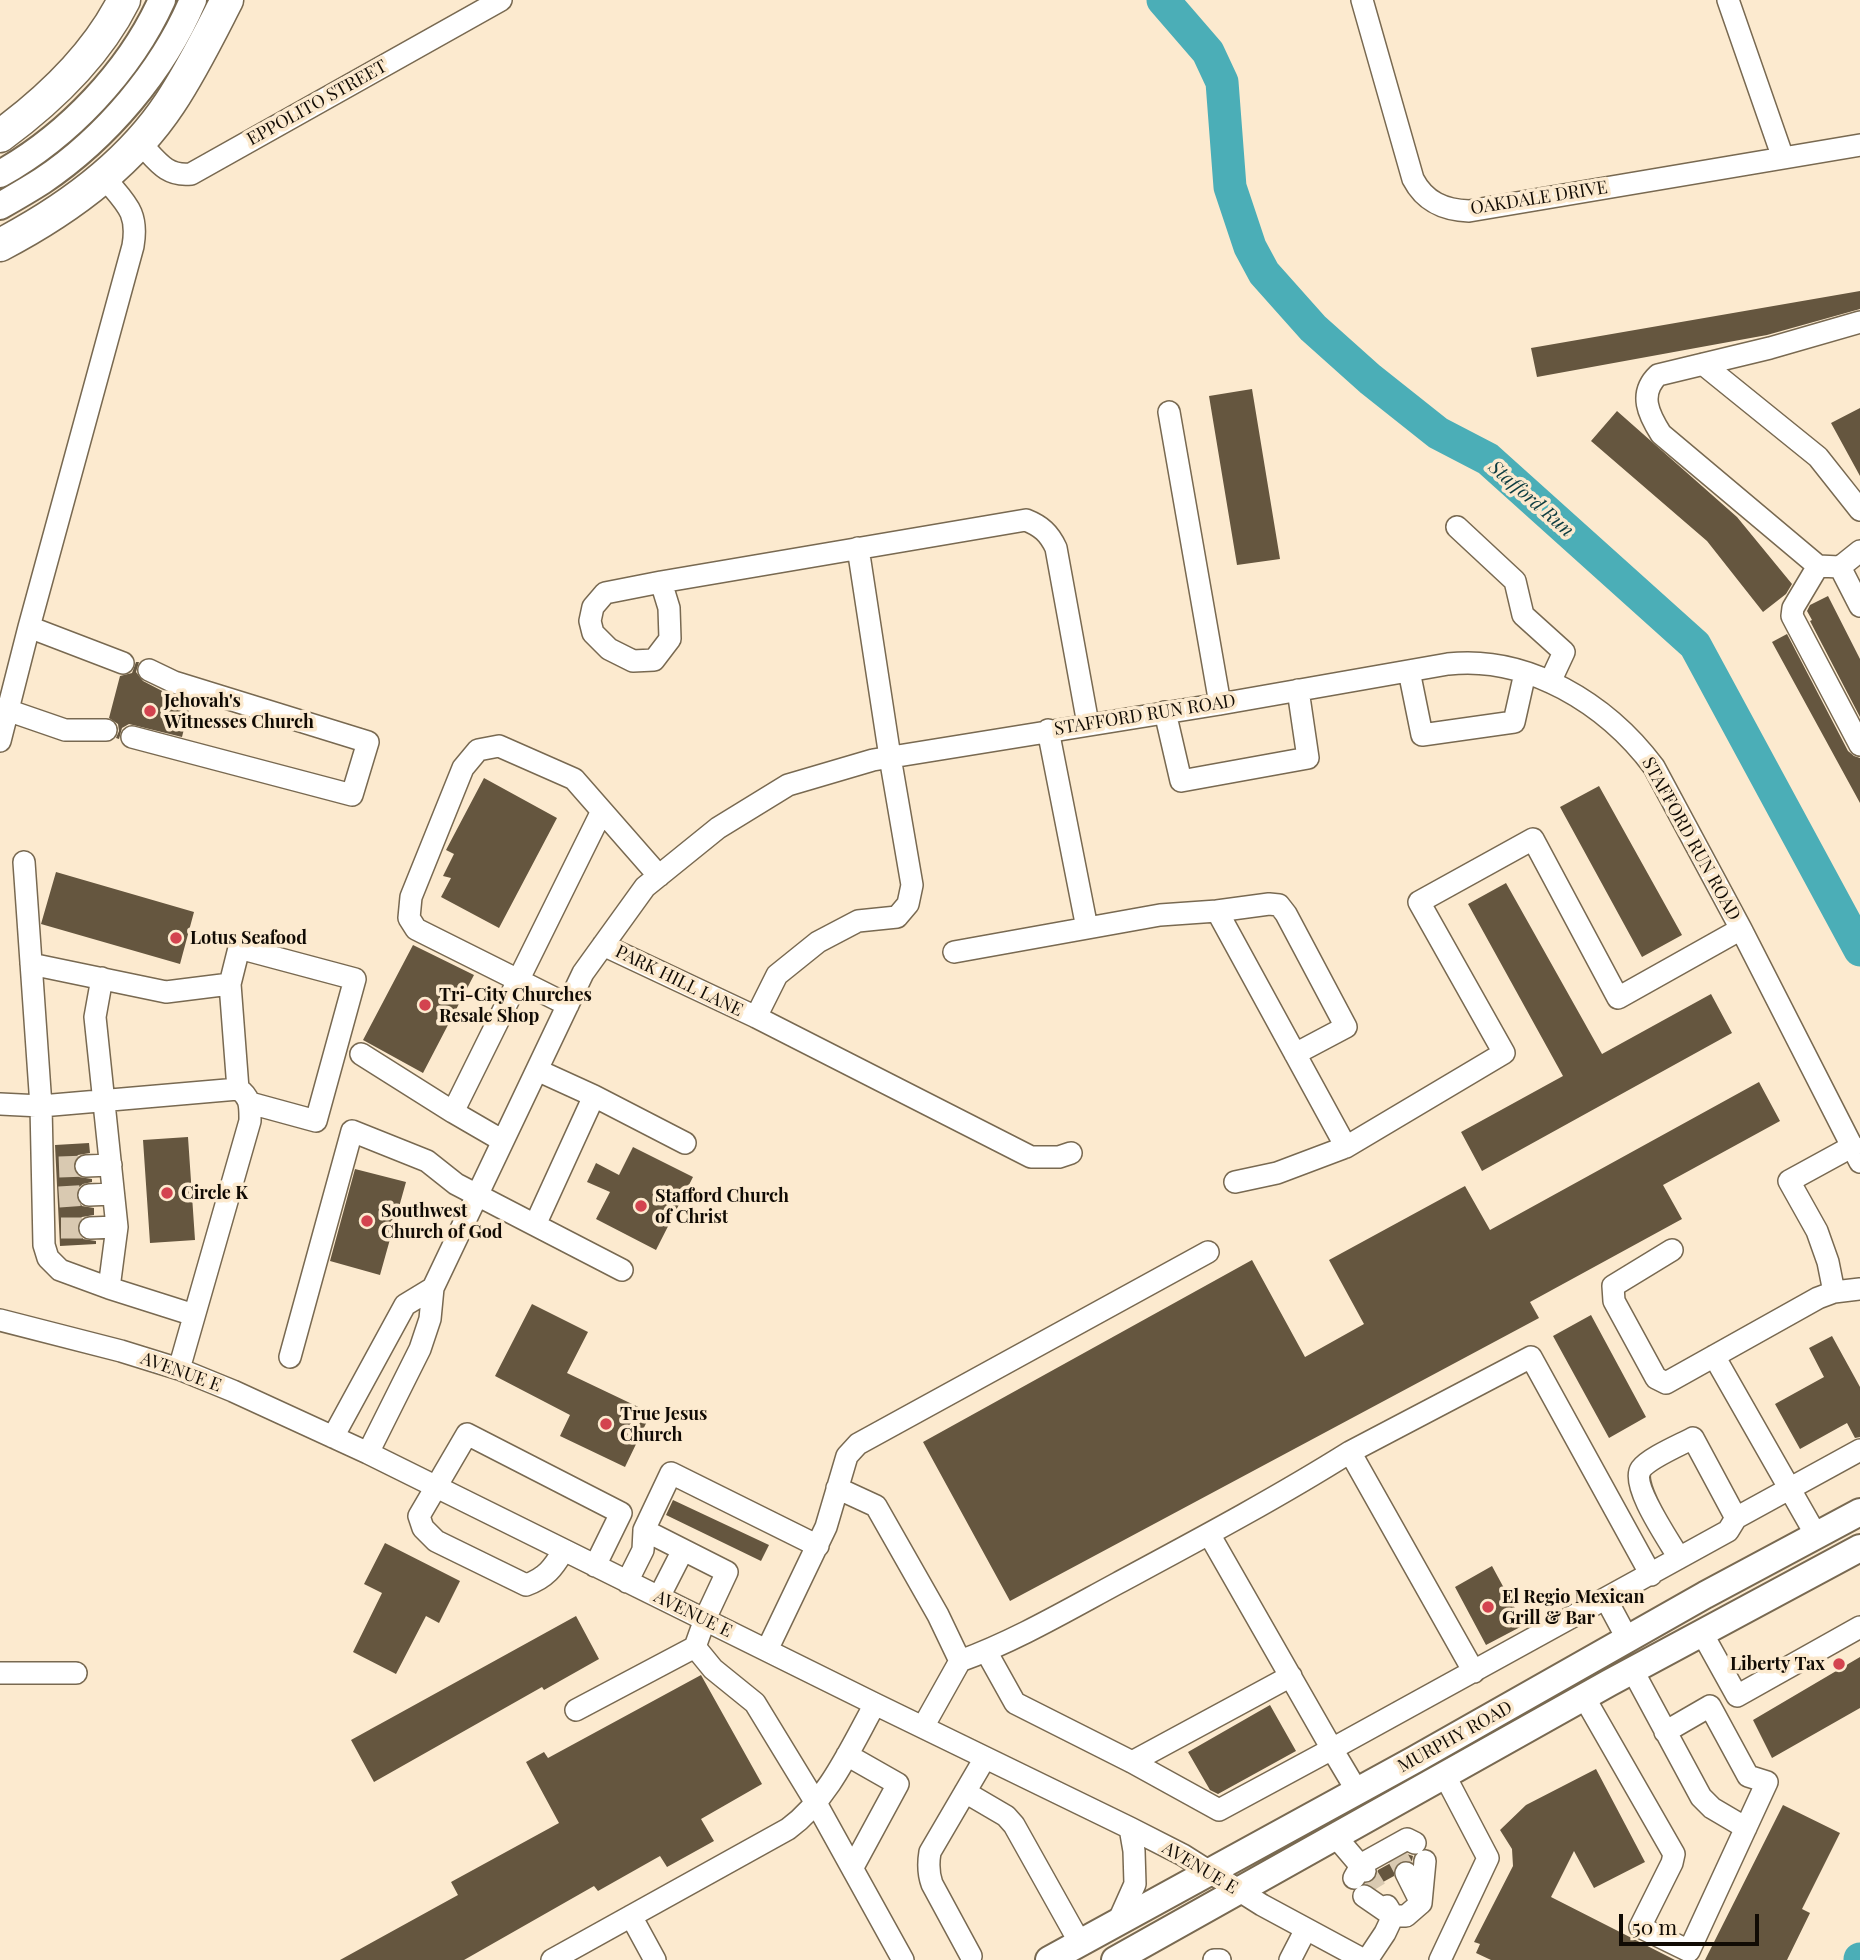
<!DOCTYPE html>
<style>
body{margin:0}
#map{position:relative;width:1860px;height:1960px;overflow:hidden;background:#fceacf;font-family:"Playfair Display",serif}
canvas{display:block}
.scale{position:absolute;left:1619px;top:1914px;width:140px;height:32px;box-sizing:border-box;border:4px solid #110b04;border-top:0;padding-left:9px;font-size:21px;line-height:24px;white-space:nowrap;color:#110b04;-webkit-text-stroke:5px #fceacf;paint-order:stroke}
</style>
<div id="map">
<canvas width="1860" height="1960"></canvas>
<div class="scale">50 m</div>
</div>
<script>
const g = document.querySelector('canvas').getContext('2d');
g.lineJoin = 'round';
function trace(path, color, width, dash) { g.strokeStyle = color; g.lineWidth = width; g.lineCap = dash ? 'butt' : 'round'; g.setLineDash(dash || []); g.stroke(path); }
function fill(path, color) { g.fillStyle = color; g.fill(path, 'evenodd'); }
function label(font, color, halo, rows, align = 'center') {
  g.font = font + ' "Playfair Display",serif'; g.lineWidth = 7; g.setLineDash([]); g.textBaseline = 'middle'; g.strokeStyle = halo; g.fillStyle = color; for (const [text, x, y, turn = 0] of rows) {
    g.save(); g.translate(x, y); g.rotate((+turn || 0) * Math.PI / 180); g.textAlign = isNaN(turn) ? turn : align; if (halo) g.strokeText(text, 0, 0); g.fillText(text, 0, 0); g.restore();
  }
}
trace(new Path2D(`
 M1163,0L1208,52L1222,82L1230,187L1250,247L1264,273L1313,328L1370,379L1438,433L1488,459L1695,645L1860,950
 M1860,1960V1959`), '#4baeb7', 33);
fill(new Path2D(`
 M1860,291V309L1767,335L1537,377L1531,348Z
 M1252,389L1280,559L1237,565L1209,396Z
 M1860,408V476L1831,423Z
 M1617,411L1737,517L1792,584L1786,594L1763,612L1707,541L1591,441Z
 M1828,596L1860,659V717L1810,621L1812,620L1807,611L1810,605Z
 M1787,634L1848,751L1854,756L1860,758V803L1772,642Z
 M136,662H139L136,672L143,681L168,694L191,701L182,737L129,724L122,728L119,739L116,738L119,731L118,724L109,718L120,676L132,673Z
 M484,778L557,818L499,928L441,897L451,878L443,876L454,854L446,850Z
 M1599,786L1682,935L1642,957L1560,807Z
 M56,872L194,912L180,964L41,924Z
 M1506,883L1602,1054L1711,994L1732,1033L1482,1171L1461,1132L1563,1076L1468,904Z
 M413,945L474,975L423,1073L363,1040Z
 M1759,1082L1780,1121L1663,1185L1682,1219L1530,1302L1539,1318L1010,1601L923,1442L1252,1260L1305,1357L1364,1324L1329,1260L1465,1186L1490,1230Z
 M188,1137L195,1240L150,1243L143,1140Z
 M89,1143L90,1153L78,1155L74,1161L73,1167L79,1177L92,1179V1182L83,1184L78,1188L76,1196L82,1206L94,1208V1215L82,1217L78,1222L77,1229L83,1239L96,1241V1244L60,1246L55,1145Z
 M633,1147L693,1177L656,1250L596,1219L610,1192L587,1182L596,1163L619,1175Z
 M355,1169L406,1182L380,1275L330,1261Z
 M532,1304L588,1332L567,1373L651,1413L625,1467L560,1436L570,1415L495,1376Z
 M1591,1315L1646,1417L1609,1438L1553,1336Z
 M1832,1336L1860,1387V1437L1855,1438L1847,1423L1800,1449L1775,1404L1824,1377L1809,1348Z
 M673,1500L769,1545L761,1561L666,1515Z
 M385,1543L460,1581L439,1623L426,1616L396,1674L353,1652L382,1593L364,1584Z
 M1492,1566L1524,1625L1486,1645L1455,1587Z
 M576,1616L599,1659L544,1690L542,1687L374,1782L351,1740Z
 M1860,1657V1708L1772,1758L1753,1720Z
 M701,1675L762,1784L701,1819L714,1841L667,1867L660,1856L598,1891L594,1886L464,1960H340L458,1895L451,1882L559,1823L526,1762L544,1752L548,1758Z
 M1270,1705L1296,1751L1218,1794L1210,1790L1188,1752Z
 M1596,1769L1645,1862L1594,1888L1574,1851L1551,1897L1675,1960H1491L1476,1953L1480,1944L1474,1942L1513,1866L1512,1849L1500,1830L1526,1805Z
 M1783,1805L1840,1833L1802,1909L1810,1913L1787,1960H1705Z
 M1407,1854L1413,1856L1412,1861L1400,1862L1395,1866L1394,1876L1374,1887L1368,1884L1374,1880L1378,1870Z`), '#65563f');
trace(new Path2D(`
 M59,1167L86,1166
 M59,1197L89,1195
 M61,1228H90
 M1396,1854L1406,1873
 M1365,1871L1376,1889`), '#d9c9b1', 21, [21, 10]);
const minor = new Path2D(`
 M1362,0L1413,179C1425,202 1444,210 1469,211L1860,145
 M1728,0L1783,158
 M139,142C156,159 165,177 191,174L501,0
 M1860,322L1770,348L1658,375C1638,394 1649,415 1661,434L1818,566L1840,567L1860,606
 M1703,364L1818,457L1860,510
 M1169,412L1220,704
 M1457,527L1515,581L1523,615L1564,652L1550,682
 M1818,566L1793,608L1792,616L1860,745
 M1840,567L1860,551
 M661,582L669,608L670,639L654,660L633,661L609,649L593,633L590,621L593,607L605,593L661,582L1026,520C1041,526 1049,533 1056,548L1088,724
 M29,627L123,663
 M1409,671L1422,735L1514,722L1525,673
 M7,710L65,730H106
 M1165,712L1181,781L1308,758L1298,690
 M1048,730L1087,928
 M132,737L352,795L368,742L174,682L149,670
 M0,741L29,627L133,246C139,211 125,203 104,177
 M24,862L41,1106L44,1245L48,1258L60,1270L109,1288L194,1315
 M1217,911L1269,904L1279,905L1286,914L1346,1027L1295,1054
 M603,945L756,1017L1031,1157H1059L1071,1153
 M954,952L1160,915L1217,911L1346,1147
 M31,964L166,992L230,984L238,1089
 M102,978L95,1017L117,1227L109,1288
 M230,984L239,948L355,979L316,1121L250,1103
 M568,1005L416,929L409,918L411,897L463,768L478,750L499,746L574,779L659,876
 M756,1017L777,975L818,942L858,921L897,917L908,904L912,885L890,757L858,548
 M361,1054L453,1112
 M594,1096L685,1143
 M0,1104L41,1106L238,1089C251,1097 250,1107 250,1121L179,1369
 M503,1141L453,1112L602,811
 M1853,1146L1789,1181L1817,1231L1828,1262L1834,1292L1860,1289
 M86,1166L111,1165
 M1235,1182L1277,1173L1346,1147L1504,1053L1419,902L1533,839L1618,998L1741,929
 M89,1195L113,1194
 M535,1225L622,1270
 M90,1228L117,1227
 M1672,1250L1613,1286L1614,1301L1656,1378L1666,1383L1818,1298L1834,1292
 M0,1320L121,1351L179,1369L233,1391L368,1453L875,1704L1130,1828L1183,1855L1262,1905L1364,1960
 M1714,1356L1816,1535
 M290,1357L352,1131L427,1161L456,1184L535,1225L594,1096L537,1070
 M333,1437L405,1305L433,1288
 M368,1453L420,1349L430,1319L433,1288L583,973L645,887L718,828L788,785L873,760L1220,704L1448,664C1528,655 1607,704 1654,767L1741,929L1860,1162
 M837,1488L876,1506L938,1615L960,1661L923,1727
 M644,1530L727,1572L705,1619L695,1647L713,1669L755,1703L816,1803L903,1960
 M564,1550C553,1568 546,1578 526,1585L436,1541L423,1528L419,1516L467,1434L621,1513L595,1566
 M1679,1558C1670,1542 1630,1485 1641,1469C1649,1458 1680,1445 1693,1438L1736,1518
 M627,1582L643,1550L644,1530L671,1473L818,1546
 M659,1597L683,1550
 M1606,1599L1628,1640
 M1702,1633L1737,1696L1860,1627
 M767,1650L826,1527L847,1456L858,1444L1208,1252
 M986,1651L1015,1703L1132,1762L1219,1810L1332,1749L1209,1534
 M960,1661C1015,1641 1066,1611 1118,1583C1196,1541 1275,1499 1350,1452
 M1633,1671L1701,1797L1712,1808L1746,1828
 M1474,1672L1350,1452L1531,1357L1651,1575
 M0,1673H76
 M1584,1697L1674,1854L1672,1863L1640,1927L1689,1951L1767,1782L1748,1776L1710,1706L1665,1732
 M576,1710L695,1647
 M847,1755L898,1784L853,1867
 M1132,1762L1291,1676
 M1357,1791L1332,1749L1728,1531L1736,1518L1860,1450
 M965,1792L1006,1816L1014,1825L1080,1943
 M1336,1837L1365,1871
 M1406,1873L1421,1903
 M1354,1878L1362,1864L1407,1839L1415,1843
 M1364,1896L1393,1916H1406L1421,1903L1425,1861
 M631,1916L655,1960
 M1118,1922L1135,1884L1134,1851L1130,1828
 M971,1956L932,1884C928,1873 928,1864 930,1852L985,1758
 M552,1960L788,1829C828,1800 851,1747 875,1704
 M1214,1960H1220
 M1290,1960L1306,1929
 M1367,1960L1385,1933L1393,1916L1387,1906
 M1440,1960L1488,1858L1445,1776`);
const major = new Path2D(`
 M0,174C68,136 130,71 162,0
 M0,206C14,198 28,190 42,181C106,138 163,71 193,0
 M1049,1960L1414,1760L1705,1595L1860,1512
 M1115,1960L1609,1683L1860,1548`);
const highway = new Path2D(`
 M0,136C49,100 96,56 124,0
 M0,245C65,211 129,165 170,103C192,70 209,35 227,0`);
trace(minor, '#786951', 24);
trace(major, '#786951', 30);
trace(highway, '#786951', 35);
trace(minor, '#fff', 21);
trace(major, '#fff', 26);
trace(highway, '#fff', 32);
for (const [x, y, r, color] of [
 [150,711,7,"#d3434f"],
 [176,938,7,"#d3434f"],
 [425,1005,7,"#d3434f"],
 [167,1193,7,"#d3434f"],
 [641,1206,7,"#d3434f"],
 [367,1221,7,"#d3434f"],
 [606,1424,7,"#d3434f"],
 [1488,1607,7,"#d3434f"],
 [1839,1664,7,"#d3434f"]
]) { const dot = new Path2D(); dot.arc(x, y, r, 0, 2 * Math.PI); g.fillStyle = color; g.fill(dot); trace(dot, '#fceacf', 2.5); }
label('18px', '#110b04', '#fceacf', [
 ["EPPOLITO STREET",317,103,-29],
 ["OAKDALE DRIVE",1539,198,-9],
 ["STAFFORD RUN ROAD",1145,715,-9],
 ["STAFFORD RUN ROAD",1691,839,61],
 ["PARK HILL LANE",679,981,26],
 ["AVENUE E",181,1372,20],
 ["AVENUE E",693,1614,26],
 ["MURPHY ROAD",1455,1737,-29],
 ["AVENUE E",1200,1868,31]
]);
label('bold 18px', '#110b04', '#fceacf', [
 ["Jehovah's",164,701],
 ["Witnesses Church",164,722],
 ["Lotus Seafood",190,938],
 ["Tri-City Churches",439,995],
 ["Resale Shop",439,1016],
 ["Circle K",181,1193],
 ["Stafford Church",655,1196],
 ["of Christ",655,1217],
 ["Southwest",381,1211],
 ["Church of God",381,1232],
 ["True Jesus",620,1414],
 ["Church",620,1435],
 ["El Regio Mexican",1502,1597],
 ["Grill & Bar",1502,1618],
 ["Liberty Tax",1825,1664,"right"]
], 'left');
label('italic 19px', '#0c3c40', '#fceacf', [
 ["Stafford Run",1531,499,41]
]);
</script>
